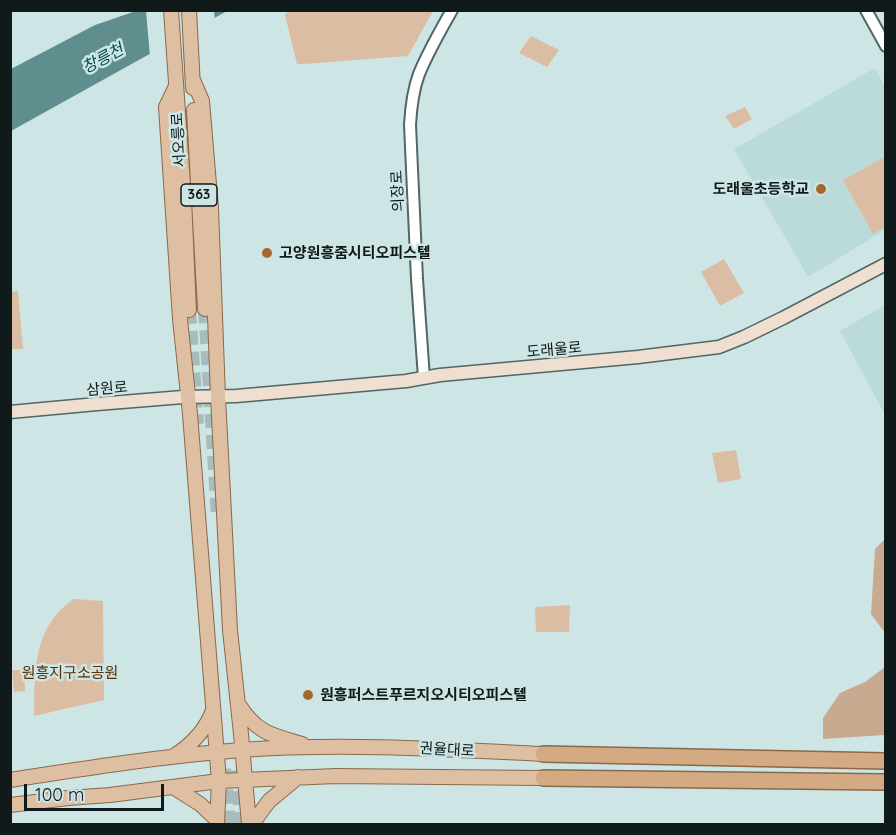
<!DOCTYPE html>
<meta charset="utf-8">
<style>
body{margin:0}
#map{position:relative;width:896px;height:835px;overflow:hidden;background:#cee5e5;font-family:Quicksand,sans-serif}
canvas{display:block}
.frame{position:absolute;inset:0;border:12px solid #111a1a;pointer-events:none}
.scale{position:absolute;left:24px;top:784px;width:140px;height:27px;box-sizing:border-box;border:3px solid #111a1a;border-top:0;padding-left:8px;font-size:18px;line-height:21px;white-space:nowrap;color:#111a1a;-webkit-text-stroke:4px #cee5e5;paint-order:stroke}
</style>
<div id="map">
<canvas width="896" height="835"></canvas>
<div class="frame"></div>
<div class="scale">100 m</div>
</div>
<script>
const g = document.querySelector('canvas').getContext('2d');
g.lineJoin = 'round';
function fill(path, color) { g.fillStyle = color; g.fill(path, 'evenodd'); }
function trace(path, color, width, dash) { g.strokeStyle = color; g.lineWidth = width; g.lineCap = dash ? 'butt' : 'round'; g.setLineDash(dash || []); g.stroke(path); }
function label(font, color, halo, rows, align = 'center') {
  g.font = font + ' Quicksand,"Noto Sans KR",sans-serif'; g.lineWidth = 5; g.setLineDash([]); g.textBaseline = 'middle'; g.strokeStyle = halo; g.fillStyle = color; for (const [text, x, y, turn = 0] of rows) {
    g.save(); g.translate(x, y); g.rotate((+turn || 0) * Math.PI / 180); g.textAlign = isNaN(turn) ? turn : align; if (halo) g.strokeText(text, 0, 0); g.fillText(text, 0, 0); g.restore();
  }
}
fill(new Path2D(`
 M875,68L885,87V230L808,277L734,149Z
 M885,305V415L840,331Z`), '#bbdbdb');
fill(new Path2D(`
 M288,11V10L433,11L408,56L304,64H297L285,15Z
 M531,36L559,50L547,67L519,53Z
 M745,107L752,119L734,129L725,116Z
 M885,157V227L873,234L843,180Z
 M724,259L744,293L720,306L701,272Z
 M18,291L23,349H11V292Z
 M736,450L741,479L718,483L712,453Z
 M73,599L103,601L104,700L34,716C35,670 32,630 73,599Z
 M570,605L569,632H536L535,607Z
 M12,670H24L25,691L14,692Z`), '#dbbda3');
fill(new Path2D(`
 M885,539V639V633L871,614L875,549Z
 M885,667V735L823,739V718L840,693L865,682Z`), '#c8aa90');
fill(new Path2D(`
 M136,11H227L11,131V69L95,25Z`), '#608e8e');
fill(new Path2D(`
 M146,11H214L215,21L150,56Z`), '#cee5e5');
trace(new Path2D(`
 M205,309L218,517
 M189,310L197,424
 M224,769L229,824
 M238,770L241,824`), '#a8bcbc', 14, [14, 7]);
const tertiary = new Path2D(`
 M866,10L886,46
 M424,378L417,279L410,125C411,107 413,90 419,74C428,52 440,31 452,10`);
const secondary = new Path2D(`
 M10,412L97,404L183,397L236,396L406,381L440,375L638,357L719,347L744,337L783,318L886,264`);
const primary = new Path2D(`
 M171,10L184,199L189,310
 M189,10L193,88
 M193,80L202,101L211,208L218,397L230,630L241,734L249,824
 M175,88L166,107L180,319L190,414L219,781L217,824
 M194,110L205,309
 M239,705C257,733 271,735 302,744
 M174,756C191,745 206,730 213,710
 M10,780C87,768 164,756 241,750C342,743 442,749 543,754
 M173,787L200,804L217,820
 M10,805L68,798L110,795L219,781L336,776L543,778
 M252,824L269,801L298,777`);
const trunk = new Path2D(`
 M543,754L886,761
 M543,778L886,782`);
trace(tertiary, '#516665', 14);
trace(secondary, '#516665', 15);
trace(primary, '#89694a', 16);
trace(trunk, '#89694a', 18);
trace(tertiary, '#fff', 10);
trace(secondary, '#efdfd0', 12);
trace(primary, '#dfbfa2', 14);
trace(trunk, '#d4aa83', 15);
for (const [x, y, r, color] of [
 [821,189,6,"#a5682c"],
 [267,253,6,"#a5682c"],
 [308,695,6,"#a5682c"]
]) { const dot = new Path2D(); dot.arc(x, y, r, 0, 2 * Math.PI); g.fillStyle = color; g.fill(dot); trace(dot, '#cee5e5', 2); }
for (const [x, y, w] of [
 [199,195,36]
]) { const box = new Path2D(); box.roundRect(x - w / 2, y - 11, w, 22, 4.5); g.fillStyle = '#cee5e5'; g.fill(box); trace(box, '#111a1a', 1.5); }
label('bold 14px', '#111a1a', null, [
 ["363",199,195]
]);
label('15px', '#111a1a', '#cee5e5', [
 ["서오릉로",179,140,-93],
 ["의장로",398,191,-93],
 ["도래울로",554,350,-5],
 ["삼원로",107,389,-5],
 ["권율대로",447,750,3]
]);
label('bold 15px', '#111a1a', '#cee5e5', [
 ["도래울초등학교",809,189,"right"],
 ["고양원흥줌시티오피스텔",279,253],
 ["원흥퍼스트푸르지오시티오피스텔",320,695]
], 'left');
label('15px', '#5a3103', '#cee5e5', [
 ["원흥지구소공원",70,673]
]);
label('italic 16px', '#004b4c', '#cee5e5', [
 ["창릉천",103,59,-28]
]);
</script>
